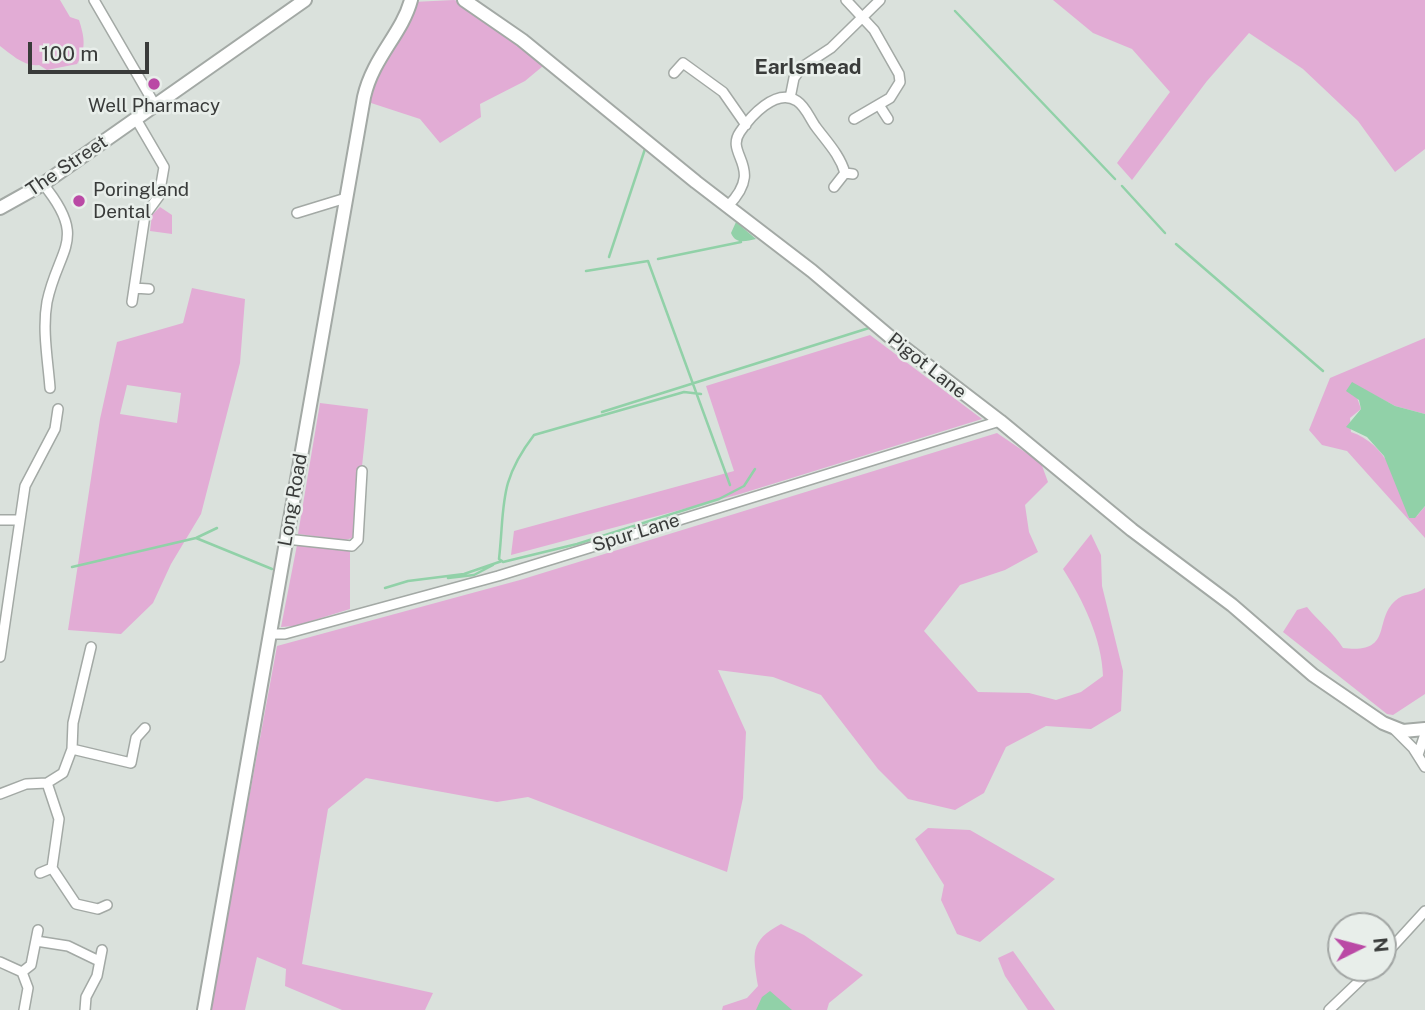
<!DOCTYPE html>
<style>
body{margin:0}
#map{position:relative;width:1425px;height:1010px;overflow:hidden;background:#dae1dc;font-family:"Public Sans",sans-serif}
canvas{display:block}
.north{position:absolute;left:1327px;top:912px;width:70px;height:70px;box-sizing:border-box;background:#e8eeea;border:2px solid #a2a6a4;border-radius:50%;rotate:84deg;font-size:19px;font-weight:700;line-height:28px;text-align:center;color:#393b3a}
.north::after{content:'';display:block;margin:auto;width:24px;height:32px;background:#ba49a5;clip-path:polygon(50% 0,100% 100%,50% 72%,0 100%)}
.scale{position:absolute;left:28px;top:42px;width:121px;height:32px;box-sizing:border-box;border:4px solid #393b3a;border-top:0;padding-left:9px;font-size:21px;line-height:24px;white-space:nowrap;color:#393b3a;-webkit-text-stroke:5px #e8eeea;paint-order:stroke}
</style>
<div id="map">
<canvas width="1425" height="1010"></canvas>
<div class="north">N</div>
<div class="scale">100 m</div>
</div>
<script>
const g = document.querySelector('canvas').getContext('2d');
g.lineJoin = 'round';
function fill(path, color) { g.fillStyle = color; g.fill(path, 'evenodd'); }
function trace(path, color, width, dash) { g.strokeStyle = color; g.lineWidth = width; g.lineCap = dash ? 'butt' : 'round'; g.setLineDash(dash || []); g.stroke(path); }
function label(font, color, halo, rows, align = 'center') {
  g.font = font + ' "Public Sans",sans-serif'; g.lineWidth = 5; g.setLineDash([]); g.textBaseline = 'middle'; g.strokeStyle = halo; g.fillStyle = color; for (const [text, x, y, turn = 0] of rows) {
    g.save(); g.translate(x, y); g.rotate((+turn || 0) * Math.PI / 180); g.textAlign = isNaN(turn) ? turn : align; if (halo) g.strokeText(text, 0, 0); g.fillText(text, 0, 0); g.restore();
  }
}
fill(new Path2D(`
 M0,0H60L70,17L79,20C84,36 87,48 77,64L47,70L39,65C24,67 11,54 0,46Z
 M454,0L462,2L543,66L525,81L480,104L481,117L440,143L420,119L368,102L372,83L413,2Z
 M1053,0H1425V149L1395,172L1358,121L1303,69L1249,33L1207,81L1132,180L1117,163L1170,92L1132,49L1093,33Z
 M160,207L172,215V234L150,231L152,215Z
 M192,288L245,299L240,363L201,514L171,564L153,603L121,634L68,630L100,419L117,342L183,323ZM127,385L181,393L177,423L120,414Z
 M870,335L982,419L740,494L511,555L514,531L734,471L706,386Z
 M1425,338V414L1395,406L1352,383L1361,409L1350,418L1351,432C1387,444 1400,483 1409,518L1417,516L1425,506V538L1347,451L1322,445L1309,430L1330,378Z
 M320,403L368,409L355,533L352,538L345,540L298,534Z
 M997,433L1041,463L1048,482L1025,505L1029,532L1038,552L1005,570L960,585L924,631L978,692L1029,693L1056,700L1081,692L1103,676C1102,639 1083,600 1063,569L1091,534L1101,555L1102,586L1123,671L1121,711L1091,729L1046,726L1006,747L984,793L955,810L908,799L878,769L821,695L773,677L718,670L746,732L743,798L727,872L528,797L497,802L366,778L328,809L302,964L433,993L425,1010H342L285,986L286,969L257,957L245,1010H210L277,646L520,580Z
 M297,545L350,551V609L295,626L281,627Z
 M1425,588V694L1393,715L1387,714L1283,632L1297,610L1307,607C1319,622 1333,632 1343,648C1394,654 1373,621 1395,601C1404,592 1415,596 1425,588Z
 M928,828L970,830L1055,879L980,942L957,934L941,900L944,885L915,839Z
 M781,924L804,935L863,975L829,1003L827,1010H722L723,1006L747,998L758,986C753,954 749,941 781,924Z
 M1013,951L1055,1010H1028L1005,976L998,958Z`), '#e2acd5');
fill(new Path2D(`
 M736,222L756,239C746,241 736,245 731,233Z
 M1352,382L1395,406L1425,414V506L1415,518H1409L1384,456L1367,437L1346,427L1361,409L1359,400L1346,391Z
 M770,991L792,1010H756L762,997Z`), '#91d1a8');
trace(new Path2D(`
 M955,11L1115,179
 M1122,186L1165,233
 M1176,244L1323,371
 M609,257L645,149
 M658,259L741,242
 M586,271L648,261L730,485
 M602,412L869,328
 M196,538L272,569
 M503,562L577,544L719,499L744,486L755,469
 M72,567L196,538L217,528
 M448,578L474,575L493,565
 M385,588L408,581L464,574L502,561L499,559C505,505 498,482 534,435L684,392L701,394`), '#91d1a8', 2.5);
const street = new Path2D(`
 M94,0L155,105
 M846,0L874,30L899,74L900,82L890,98L854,119
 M674,73L683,63L723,92L746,125
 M790,98L794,78L802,67L831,48L880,0
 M879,105L888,119
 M43,184C89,240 58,248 47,302C42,330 48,361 50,388
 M834,187L845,173
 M728,206C766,167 724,155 740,132C750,117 776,87 797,101C806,107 810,119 816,127C827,142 840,155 845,173L853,174
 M297,213L346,198
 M134,288L149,289
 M132,302L145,215L159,196L164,167L136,119
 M0,520H19
 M286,539L352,546L358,540L362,471
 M269,634H285L498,576L1000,421
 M0,657L25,486L55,429L58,409
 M1395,730L1413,748L1425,767
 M72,749L131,763L136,738L145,728
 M1418,755L1425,734
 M47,783L59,819L52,868L76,904L98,909L107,905
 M0,794L26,784L47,783L63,773L72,749L73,723L91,647
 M40,873L52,868
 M36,941L68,946L99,961
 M1383,957L1425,911
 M0,962L22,972
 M22,972L31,965L38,930
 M22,972L28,988L24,1010
 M85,1010L86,997L97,976L102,950
 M1329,1010L1373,968`);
const secondary = new Path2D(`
 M464,0L522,40L696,182L812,271L889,336L1000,421L1132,530L1232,605L1313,675L1383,723L1403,731L1425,729
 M0,208L43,184L305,0
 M204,1010L364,97C373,57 402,34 411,0`);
trace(street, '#a3a9a5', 12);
trace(secondary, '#a3a9a5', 16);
trace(street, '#fff', 9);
trace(secondary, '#fff', 12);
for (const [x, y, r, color] of [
 [154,84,7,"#ba49a5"],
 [79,201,7,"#ba49a5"]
]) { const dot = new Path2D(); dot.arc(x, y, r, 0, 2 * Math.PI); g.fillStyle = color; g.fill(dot); trace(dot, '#e8eeea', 2.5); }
label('19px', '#393b3a', '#e8eeea', [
 ["Well Pharmacy",154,106],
 ["Poringland",93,190,"left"],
 ["Dental",93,212,"left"]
]);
label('19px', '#393b3a', '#e8eeea', [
 ["The Street",67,166,-34],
 ["Pigot Lane",927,366,38],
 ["Long Road",293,500,-80],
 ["Spur Lane",636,533,-17]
]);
label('bold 21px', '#393b3a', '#e8eeea', [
 ["Earlsmead",808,68]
]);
</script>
